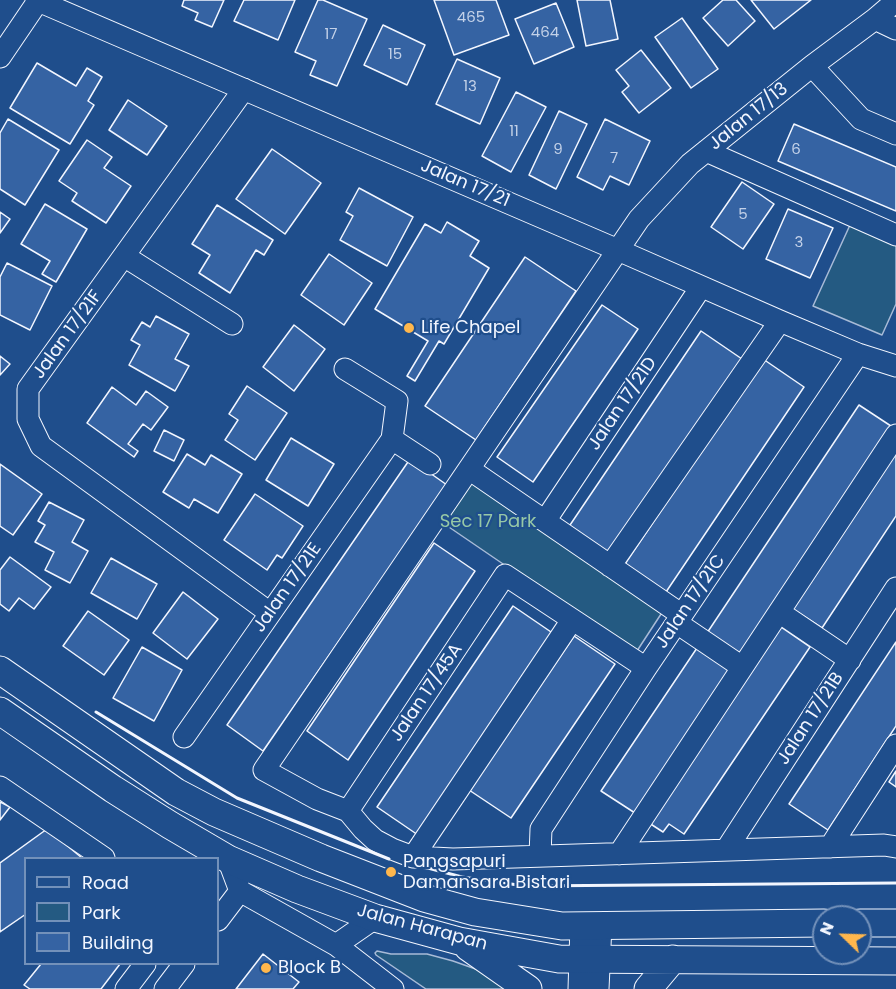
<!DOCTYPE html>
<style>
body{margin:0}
#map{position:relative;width:896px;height:989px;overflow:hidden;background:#1f4e8c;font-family:Poppins,sans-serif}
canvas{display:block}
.legend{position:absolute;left:24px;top:857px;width:195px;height:108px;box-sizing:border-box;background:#1f4e8c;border:2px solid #7391ba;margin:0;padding:8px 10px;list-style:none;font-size:18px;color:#f2f6ff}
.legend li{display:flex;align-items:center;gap:12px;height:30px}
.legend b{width:30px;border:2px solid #7391ba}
.north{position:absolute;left:812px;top:905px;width:60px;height:60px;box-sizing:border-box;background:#1f4e8c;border:2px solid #7391ba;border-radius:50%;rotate:293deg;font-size:16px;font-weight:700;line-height:24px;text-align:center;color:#f2f6ff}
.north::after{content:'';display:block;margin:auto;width:21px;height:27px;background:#ffb74d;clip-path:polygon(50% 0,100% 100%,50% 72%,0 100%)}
</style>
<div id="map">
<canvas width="896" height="989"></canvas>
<ul class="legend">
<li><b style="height:8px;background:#1f4e8c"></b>Road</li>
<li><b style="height:16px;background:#245a82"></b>Park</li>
<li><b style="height:16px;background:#3563a3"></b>Building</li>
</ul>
<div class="north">N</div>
</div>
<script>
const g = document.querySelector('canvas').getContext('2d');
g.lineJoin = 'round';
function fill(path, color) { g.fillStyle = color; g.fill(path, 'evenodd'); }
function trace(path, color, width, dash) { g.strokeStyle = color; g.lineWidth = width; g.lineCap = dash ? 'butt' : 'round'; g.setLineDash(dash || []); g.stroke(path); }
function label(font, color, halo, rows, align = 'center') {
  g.font = font + ' Poppins,sans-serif'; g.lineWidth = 4.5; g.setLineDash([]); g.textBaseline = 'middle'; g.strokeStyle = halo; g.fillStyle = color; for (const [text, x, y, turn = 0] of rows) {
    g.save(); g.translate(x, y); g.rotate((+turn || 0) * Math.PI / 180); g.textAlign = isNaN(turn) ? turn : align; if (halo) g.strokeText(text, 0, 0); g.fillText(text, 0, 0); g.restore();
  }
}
const green = new Path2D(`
 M850,225L896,245V304L882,335L813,306Z
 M472,480L663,611L635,654L443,523Z
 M377,951L391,954H427L453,961L484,972L511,989H426L376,955L375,953Z`);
fill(green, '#245a82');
trace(green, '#a8bbd7', 1.5);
const building = new Path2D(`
 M184,0H224L212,27L195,20L198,13L182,6Z
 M244,0H295L278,40L234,21Z
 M318,0H323L367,19L337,86L310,75L316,61L295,52Z
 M434,0H496L509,35L454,55Z
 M577,0H610L618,39L586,46Z
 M723,0H736L755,21L728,46L703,18Z
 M751,0H811L774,29Z
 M556,3L574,47L534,64L515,19Z
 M682,18L718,69L691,88L655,37Z
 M383,25L425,45L407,85L364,65Z
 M641,50L671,88L639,113L622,92L629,86L616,70Z
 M457,59L500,78L480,124L436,104Z
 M37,63L76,86L87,68L102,77L88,101L94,105L70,144L10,108Z
 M516,92L546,107L511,172L482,156Z
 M128,100L167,126L147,155L109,130Z
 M559,111L587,124L556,189L529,175Z
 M8,119L59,150L25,205L0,189V133Z
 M605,119L650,141L629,185L610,176L603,190L577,177Z
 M794,124L896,167V211L778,161Z
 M87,140L112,157L104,168L131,186L106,223L72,201L77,193L59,181Z
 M272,149L321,183L285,234L236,199Z
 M742,182L774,204L743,249L711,227Z
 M359,188L413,217L387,266L340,240L353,216L346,212Z
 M45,204L87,229L56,282L42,274L50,261L21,244Z
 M217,205L273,240L264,255L256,250L230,293L199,273L210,255L192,244Z
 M788,209L833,228L810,278L766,259Z
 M0,212L10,219L0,233Z
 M447,222L479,241L470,256L489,268L444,344L439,341L415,381L407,376L428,341L375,309L425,224L441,233Z
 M329,254L372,283L344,325L301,295Z
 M525,257L576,291L476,440L425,406Z
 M7,263L52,286L30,330L0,315V277Z
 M602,305L638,329L533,482L497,457Z
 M156,316L189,334L175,359L189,366L175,391L129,365L140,345L131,340L142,322L150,327Z
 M294,325L325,349L294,391L263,367Z
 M701,331L742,359L609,556L568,528Z
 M0,356L10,364L0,375Z
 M763,359L804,387L666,592L625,564Z
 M247,386L287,413L255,460L225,440L238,420L229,414Z
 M112,387L136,405L146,391L168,407L151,430L143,424L128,444L138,451L134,457L87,423Z
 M859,405L894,428L741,657L707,633Z
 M164,430L184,440L174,461L154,451Z
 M291,438L334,464L308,506L266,480Z
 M896,449V516L822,628L791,608Z
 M187,454L205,465L211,455L242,474L218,513L194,499L189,508L163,492Z
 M410,459L447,485L263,751L227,725Z
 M0,464L42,494L13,535L0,526Z
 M255,494L303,526L282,558L277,555L267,570L224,540Z
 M49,502L84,520L72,542L88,551L70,583L45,570L54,552L35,542L45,525L38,521Z
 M434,543L475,571L348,760L307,731Z
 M10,557L51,587L34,609L19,598L9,611L0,604V570Z
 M111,558L157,584L137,619L91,593Z
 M183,592L218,619L187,659L153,633Z
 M513,606L554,634L418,835L377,807Z
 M88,611L129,640L104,675L63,646Z
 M778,625L810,647L684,834L669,824L663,832L646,821Z
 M574,636L615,664L511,818L469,790Z
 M896,642V726L828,830L789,804Z
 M699,645L733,668L635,813L601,791Z
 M142,647L182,670L154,721L113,698Z
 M896,771V787L889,782Z
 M0,802L10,807L0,820Z
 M47,829L82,858H26V914L0,932V863Z
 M263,954L299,982L293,989H236Z
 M41,964H120L101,989H30L24,985Z`);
fill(building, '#3563a3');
trace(building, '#f2f6ff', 1.5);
const minor = new Path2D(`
 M36,0L618,250L780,321L858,354L896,366
 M896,1L875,19L812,66L690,164L639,219L264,770L317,799L348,811L363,829L375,840L392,849L413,857L453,859L884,845L896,847
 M875,19L896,29
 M0,57L38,1
 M812,66L861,119L896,134
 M244,89L28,389V419L41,446L270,613
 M706,151L896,235
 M124,256L232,324
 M392,439L430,464
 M469,469L682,615
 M545,521L701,287
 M610,566L780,321
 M779,612L850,660
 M677,623L742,667
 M184,737L392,439L397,401L345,369
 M0,787L104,858
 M348,811L505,575L646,668
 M830,847L896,745
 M726,850L896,588
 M619,854L896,435
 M540,856L541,829L646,668L858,354
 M413,857L572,620
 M228,859L240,891L336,945L393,989
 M218,920L240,891
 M336,945L375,918
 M126,989L145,964
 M165,989L184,964
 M579,989L581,925
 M598,989L601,925`);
const major = new Path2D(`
 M0,670L176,792L214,812L321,858L424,898L475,912L562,926L824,923
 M0,711L113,789L170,825L228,859L297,889L375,918L459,941L559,959L896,961
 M860,923H896
 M468,947L528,989
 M648,989L673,959`);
trace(minor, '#f2f6ff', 23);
trace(major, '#f2f6ff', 29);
trace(minor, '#1f4e8c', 21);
trace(major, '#1f4e8c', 27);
trace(new Path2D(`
 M96,712L237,798L389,859
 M424,867L462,877L525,886L896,883`), '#f2f6ff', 3);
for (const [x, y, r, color] of [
 [409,328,6,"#ffb74d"],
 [391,872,6,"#ffb74d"],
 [266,968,6,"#ffb74d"]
]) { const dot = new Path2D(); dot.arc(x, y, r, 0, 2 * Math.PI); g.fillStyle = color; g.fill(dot); trace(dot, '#1f4e8c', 2); }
label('15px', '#c3d1e8', null, [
 ["465",471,18],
 ["464",545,33],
 ["17",331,35],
 ["15",395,55],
 ["13",470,87],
 ["11",514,132],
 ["9",558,150],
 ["6",796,150],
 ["7",614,159],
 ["5",743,215],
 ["3",799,243]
]);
label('18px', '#f2f6ff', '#1f4e8c', [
 ["Jalan 17/13",749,117,-39],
 ["Jalan 17/21",465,184,23],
 ["Jalan 17/21F",68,335,-54],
 ["Jalan 17/21D",623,404,-56],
 ["Jalan 17/21E",288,588,-55],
 ["Jalan 17/21C",691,602,-56],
 ["Jalan 17/45A",427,693,-56],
 ["Jalan 17/21B",811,719,-57],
 ["Jalan Harapan",422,928,15]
]);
label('18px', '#f2f6ff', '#1f4e8c', [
 ["Life Chapel",421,328],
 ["Pangsapuri",403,862],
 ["Damansara Bistari",403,883],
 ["Block B",278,968]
], 'left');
label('18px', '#97c8a6', '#1f4e8c', [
 ["Sec 17 Park",488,522]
]);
</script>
